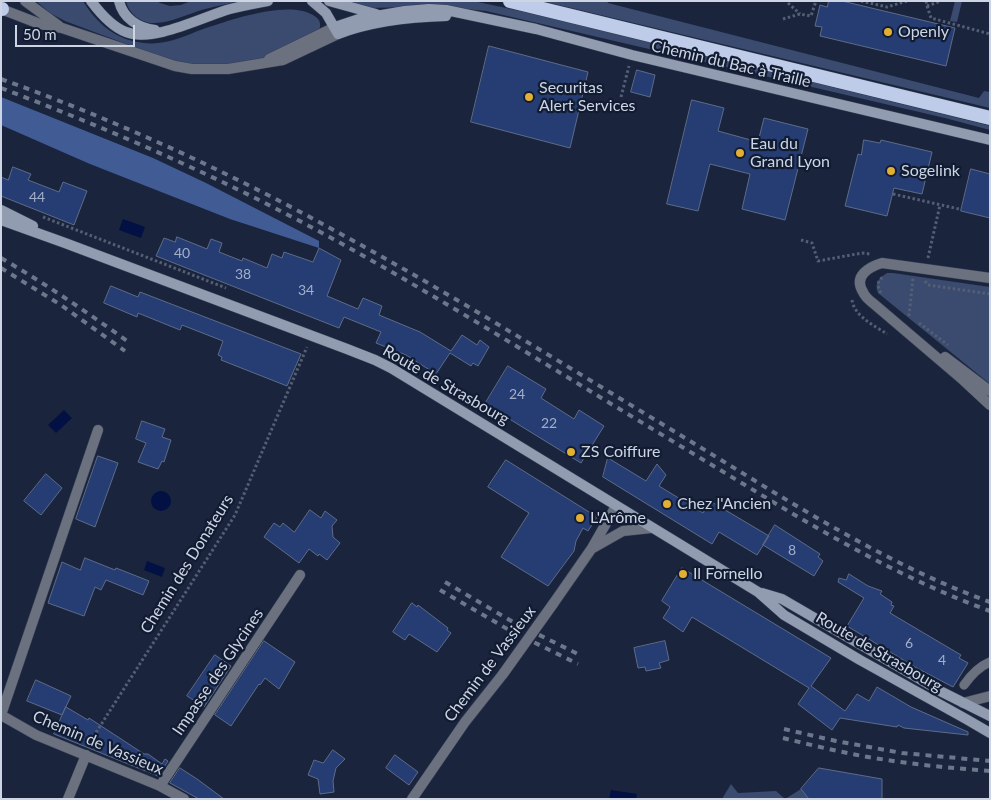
<!DOCTYPE html>
<meta charset="utf-8">
<style>
body{margin:0}
#map{position:relative;width:991px;height:800px;overflow:hidden;background:#1a253d;font-family:Lato,sans-serif}
canvas{display:block}
.frame{position:absolute;inset:0;border:2px solid #cdd5e5;pointer-events:none}
.scale{position:absolute;left:15px;top:25px;width:120px;height:22px;box-sizing:border-box;border:2px solid #cdd5e5;border-top:0;padding-left:6px;font-size:15px;line-height:18px;white-space:nowrap;color:#cdd5e5;-webkit-text-stroke:4px #111c32;paint-order:stroke}
</style>
<div id="map">
<canvas width="991" height="800"></canvas>
<div class="frame"></div>
<div class="scale">50 m</div>
</div>
<script>
const g = document.querySelector('canvas').getContext('2d');
g.lineJoin = 'round';
function fill(path, color) { g.fillStyle = color; g.fill(path, 'evenodd'); }
function trace(path, color, width, dash) { g.strokeStyle = color; g.lineWidth = width; g.lineCap = dash ? 'butt' : 'round'; g.setLineDash(dash || []); g.stroke(path); }
function label(font, color, halo, rows, align = 'center') {
  g.font = font + ' Lato,sans-serif'; g.lineWidth = 4.5; g.setLineDash([]); g.textBaseline = 'middle'; g.strokeStyle = halo; g.fillStyle = color; for (const [text, x, y, turn = 0] of rows) {
    g.save(); g.translate(x, y); g.rotate((+turn || 0) * Math.PI / 180); g.textAlign = isNaN(turn) ? turn : align; if (halo) g.strokeText(text, 0, 0); g.fillText(text, 0, 0); g.restore();
  }
}
fill(new Path2D(`
 M36,1H83C97,24 116,40 144,43C152,44 161,43 170,41C182,38 194,32 206,28C233,19 288,0 313,15C322,20 321,26 318,34L267,58L225,65L185,64L158,56L65,21L50,13Z
 M126,1H157L160,3L170,6L181,5L191,1H240C228,4 216,6 205,9C190,13 170,23 155,23C142,24 129,14 126,1Z
 M343,1H473L544,16L983,124L990,126V130L945,118L486,11L445,7H412L369,8Z
 M542,1H607L608,3L979,98L984,91L990,92V108Z
 M955,1H962L957,22L950,21Z
 M887,273H893L990,287V384L878,293C874,283 879,278 887,273Z
 M731,784L738,793L776,791L785,799L801,789L809,799H722Z`), '#3a4b6f');
fill(new Path2D(`
 M1,97L153,158L206,183L319,241V248L230,219L90,164L1,125Z`), '#415c95');
fill(new Path2D(`
 M123,219L145,227L141,238L119,230Z
 M64,410L72,418L56,433L48,425Z
 M151 501a10 10 0 1 1 20 0a10 10 0 1 1-20 0Z
 M147,561L165,568L162,577L144,570Z
 M611,790L637,794L636,799H609Z`), '#021043');
const building = new Path2D(`
 M829,1H842L955,28L946,66L820,36L822,27L815,26L820,5L827,7Z
 M489,46L588,72L570,148L471,122Z
 M637,70L655,75L650,97L631,92Z
 M692,100L724,108L718,131L758,142L764,118L808,129L785,220L742,209L750,174L710,164L698,211L667,204Z
 M864,140L880,143L881,140L932,152L922,194L894,188L887,216L845,206L858,154L861,155Z
 M13,167L31,174L28,180L59,192L63,182L87,191L74,225L1,196V177L8,180Z
 M971,169L990,174V218L961,211Z
 M177,237L207,249L211,239L222,243L219,252L242,261L243,258L267,268L272,254L282,258L284,252L313,262L319,248L341,260L327,296L358,309L363,298L382,306L379,315L420,332L451,351L462,335L477,345L480,340L489,347L478,366L473,363L471,366L450,353L436,374L406,355L376,343L381,332L344,317L339,328L156,256L164,238L175,242Z
 M111,286L138,297L140,292L301,354L287,386L221,360L222,357L218,355L223,341L182,325L180,330L138,313L137,317L104,303Z
 M508,366L546,389L541,398L574,419L579,410L604,426L581,463L485,404Z
 M142,421L165,429L162,437L171,440L164,462L162,461L158,469L138,462L146,443L136,439Z
 M98,456L118,463L95,527L76,519Z
 M608,458L646,481L657,464L666,475L659,486L703,513L710,501L769,536L757,555L719,532L712,544L603,477Z
 M506,460L597,517L588,531L583,528L576,541L574,551L548,586L501,557L529,513L488,487Z
 M46,474L62,488L41,515L24,501Z
 M310,510L321,518L325,511L337,520L332,526L333,537L340,543L327,560L319,554L318,556L309,549L299,563L264,537L274,523L280,527L283,523L294,532Z
 M775,525L820,554L818,557L823,561L814,576L763,545Z
 M85,558L115,570L116,568L149,581L143,595L106,580L101,590L95,587L84,616L48,603L62,562L80,570Z
 M682,568L831,658L811,686L845,711L857,694L869,701L877,687L911,707L968,732V735L904,728L898,725L897,727L840,718L832,730L798,704L809,688L692,617L683,632L663,618L670,607L662,601Z
 M849,574L868,586L882,591L880,594L892,602L891,605L894,606L890,613L961,655L959,658L968,663L953,687L915,667L847,626L864,598L838,582L839,578L846,580Z
 M412,603L417,607L418,605L448,628L447,630L451,633L437,652L409,634L405,640L393,632Z
 M264,641L295,662L279,689L265,678L260,685L259,684L231,726L215,715Z
 M665,641L669,660L659,663L661,668L646,671L645,667L638,668L634,648Z
 M215,655L231,666L204,707L187,696Z
 M36,680L71,696L62,715L27,701Z
 M66,707L88,720L89,718L144,754H148L162,764L165,759L168,761L158,776L54,734Z
 M333,750L345,759L336,768L333,781L334,792L320,794L318,779L308,775L314,760L323,763Z
 M395,755L418,772L409,785L386,768Z
 M180,768L197,779L224,799H199L170,783Z
 M819,768L882,779V799H809L801,789Z`);
fill(building, '#253d73');
trace(building, '#5e6b87', 1);
const service = new Path2D(`
 M964,685C971,675 978,667 990,662`);
const minor = new Path2D(`
 M25,1L59,26
 M1,9L40,24L62,28L175,66L192,69H228L283,60L338,34
 M269,59L335,27
 M990,278L882,263C869,267 853,276 863,292C865,297 870,301 874,304L962,379L990,405
 M945,357L990,391
 M593,548L623,531L651,528
 M553,604L592,548L616,506
 M963,703L990,696
 M1,715L98,430
 M1,715L36,735L160,786L184,799
 M160,786L300,575
 M68,799L86,755
 M412,799L465,722L503,674`);
const secondary = new Path2D(`
 M91,1C100,13 112,27 126,32C153,43 202,17 230,9C242,6 255,3 268,1
 M119,1C123,18 138,28 155,30
 M312,1L326,13L338,34C372,21 409,17 446,16
 M329,1L376,14
 M335,27L359,19L405,11L429,9L446,10L536,29L632,55L990,140
 M1,210L33,226
 M1,220L65,243L347,349L375,360L391,368L758,592L784,615L860,660L966,719L990,733
 M762,593L782,599L942,692L990,716`);
const trunk = new Path2D(`
 M510,1L990,118
 M1,9H2`);
trace(service, '#374158', 10);
trace(minor, '#374158', 11);
trace(secondary, '#374158', 11);
trace(trunk, '#374158', 15);
trace(new Path2D(`
 M861,1L887,7L907,1
 M926,1L927,6L941,1
 M788,3L800,14
 M927,6L931,18L990,34
 M783,19L800,14L811,16L816,1
 M621,97L629,66
 M893,194L959,209
 M43,217L226,288
 M801,240L812,243L818,261L862,253L870,254
 M928,258L940,205
 M925,281L928,285L990,294
 M881,293C877,287 877,281 883,277
 M852,300C854,316 875,326 887,334
 M909,316L913,278
 M919,323L948,345
 M88,745L235,515L307,347`), '#545e74', 3, [2.5, 2.5]);
trace(service, '#6b717e', 9);
trace(minor, '#6b717e', 10);
trace(secondary, '#929cb0', 10);
trace(trunk, '#becce9', 14);
trace(new Path2D(`
 M1,79C118,121 231,173 339,233C433,284 524,340 616,396C667,427 718,458 770,490C840,532 912,574 990,602
 M1,88C101,126 199,168 294,218C391,269 483,326 577,383C634,418 692,453 750,488C827,535 905,580 990,611
 M1,258C46,284 88,313 130,343
 M1,268L61,305L125,351
 M445,582L513,622L582,656
 M440,590L509,630L578,664
 M784,729L836,741L902,753L990,761
 M783,738C811,745 840,752 868,757C909,764 949,768 990,771`), '#6d778b', 4, [6, 6]);
const minorBridge = new Path2D(`
 M503,674L553,604`);
trace(minorBridge, '#374158', 11, []);
trace(minorBridge, '#6b717e', 10);
for (const [x, y, r, color] of [
 [888,32,5,"#e2af34"],
 [529,97,5,"#e2af34"],
 [740,153,5,"#e2af34"],
 [891,171,5,"#e2af34"],
 [571,452,5,"#e2af34"],
 [667,504,5,"#e2af34"],
 [580,518,5,"#e2af34"],
 [683,574,5,"#e2af34"]
]) { const dot = new Path2D(); dot.arc(x, y, r, 0, 2 * Math.PI); g.fillStyle = color; g.fill(dot); trace(dot, '#111c32', 2); }
label('14px', '#a3afc8', null, [
 ["44",37,197],
 ["40",182,253],
 ["38",243,274],
 ["34",306,290],
 ["24",517,394],
 ["22",549,423],
 ["8",792,550],
 ["6",909,643],
 ["4",942,660]
]);
label('16px', '#cdd5e5', '#111c32', [
 ["Openly",898,32],
 ["Securitas",539,88],
 ["Alert Services",539,106],
 ["Eau du",750,144],
 ["Grand Lyon",750,162],
 ["Sogelink",901,171],
 ["ZS Coiffure",581,452],
 ["Chez l'Ancien",677,504],
 ["L'Arôme",590,518],
 ["Il Fornello",693,574]
], 'left');
label('16px', '#cdd5e5', '#111c32', [
 ["Chemin du Bac à Traille",731,64,13],
 ["Route de Strasbourg",446,385,30],
 ["Chemin des Donateurs",187,564,-58],
 ["Route de Strasbourg",879,652,30],
 ["Chemin de Vassieux",490,664,-53],
 ["Impasse des Glycines",218,672,-56],
 ["Chemin de Vassieux",98,743,23]
]);
</script>
